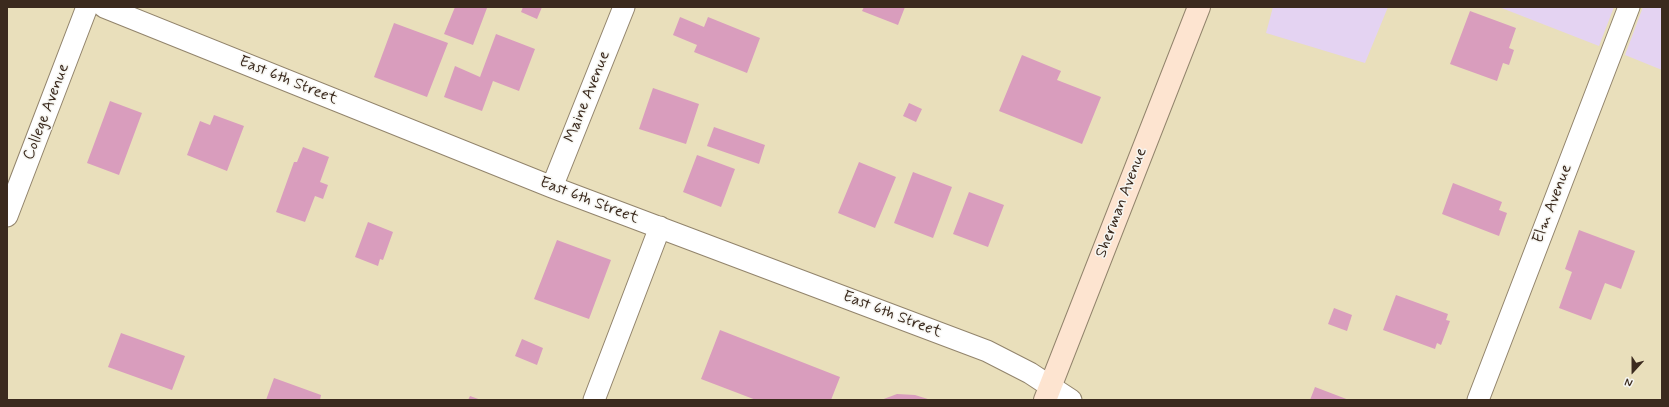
<!DOCTYPE html>
<style>
body{margin:0}
#map{position:relative;width:1669px;height:407px;overflow:hidden;background:#e9dfbb;font-family:Mynerve,sans-serif}
canvas{display:block}
.frame{position:absolute;inset:0;border:8px solid #3b2a1e;pointer-events:none}
.north{position:absolute;left:1613px;top:351px;width:40px;height:40px;-webkit-text-stroke:3px #f6f6f2;paint-order:stroke;rotate:201deg;font-size:11px;font-weight:700;line-height:16px;text-align:center;color:#3b2a1e}
.north::after{content:'';display:block;margin:auto;width:14px;height:18px;background:#3b2a1e;clip-path:polygon(50% 0,100% 100%,50% 72%,0 100%)}
</style>
<div id="map">
<canvas width="1669" height="407"></canvas>
<div class="frame"></div>
<div class="north">N</div>
</div>
<script>
const g = document.querySelector('canvas').getContext('2d');
g.lineJoin = 'round';
function fill(path, color) { g.fillStyle = color; g.fill(path, 'evenodd'); }
function trace(path, color, width, dash) { g.strokeStyle = color; g.lineWidth = width; g.lineCap = dash ? 'butt' : 'round'; g.setLineDash(dash || []); g.stroke(path); }
function label(font, color, halo, rows, align = 'center') {
  g.font = font + ' Mynerve,sans-serif'; g.lineWidth = 3; g.setLineDash([]); g.textBaseline = 'middle'; g.strokeStyle = halo; g.fillStyle = color; for (const [text, x, y, turn = 0] of rows) {
    g.save(); g.translate(x, y); g.rotate((+turn || 0) * Math.PI / 180); g.textAlign = isNaN(turn) ? turn : align; if (halo) g.strokeText(text, 0, 0); g.fillText(text, 0, 0); g.restore();
  }
}
fill(new Path2D(`
 M1273,7H1388L1365,63L1266,33Z
 M1499,7H1614L1599,46Z
 M1643,7H1662V70L1625,55Z`), '#e4d3f2');
fill(new Path2D(`
 M455,7L487,8L473,45L444,34Z
 M523,7H542L537,19L521,12Z
 M864,7H905L898,25L862,11Z
 M1470,11L1516,28L1509,48L1514,50L1509,65L1503,63L1497,81L1450,64Z
 M680,17L704,27L708,17L760,38L747,73L694,52L697,45L673,35Z
 M394,23L448,43L427,97L374,77Z
 M496,34L535,49L519,91L493,81L482,111L444,97L455,66L480,77Z
 M1022,55L1061,71L1057,80L1101,97L1082,144L999,111Z
 M653,88L699,104L686,144L639,129Z
 M110,101L142,113L119,175L87,163Z
 M909,103L922,109L916,122L903,116Z
 M214,115L244,126L227,171L187,155L200,121L210,125Z
 M714,127L765,145L759,164L707,146Z
 M303,147L329,157L320,182L328,185L323,199L315,196L305,222L276,212L294,162H297Z
 M697,155L735,169L721,207L683,192Z
 M859,162L896,177L875,228L838,213Z
 M913,172L952,187L933,238L894,223Z
 M1453,183L1502,202L1499,210L1507,213L1499,236L1442,214Z
 M969,192L1004,205L988,247L953,234Z
 M368,222L393,232L383,260L380,259L378,266L355,257Z
 M1579,230L1635,251L1621,289L1605,283L1591,320L1559,308L1572,272L1565,269Z
 M557,240L611,260L589,319L534,299Z
 M1396,295L1448,314L1446,320L1450,321L1441,345L1437,343L1435,349L1383,330Z
 M1334,308L1352,315L1347,331L1328,324Z
 M720,330L840,377L831,400H756L701,379Z
 M121,333L185,356L172,390L108,367Z
 M522,339L543,348L537,365L515,356Z
 M274,378L321,395L320,400H266Z
 M1315,387L1349,400H1310Z
 M897,394L915,395L931,400H881Z
 M470,396L481,400H468Z`), '#d99dbd');
const street = new Path2D(`
 M104,7L552,187L987,351L1030,373L1071,400
 M552,187L624,7
 M7,216L87,7
 M594,400L660,227
 M1478,400L1629,7`);
const secondary = new Path2D(`
 M1045,400L1199,7`);
trace(street, '#92846c', 23);
trace(secondary, '#92846c', 24);
trace(street, '#fff', 21);
trace(secondary, '#fde4d0', 22);
label('16px', '#3b2a1e', '#f6f6f2', [
 ["East 6th Street",288,81,22],
 ["Maine Avenue",588,97,-68],
 ["College Avenue",47,112,-69],
 ["East 6th Street",589,201,21],
 ["Sherman Avenue",1122,203,-69],
 ["Elm Avenue",1553,204,-69],
 ["East 6th Street",892,315,21]
]);
</script>
